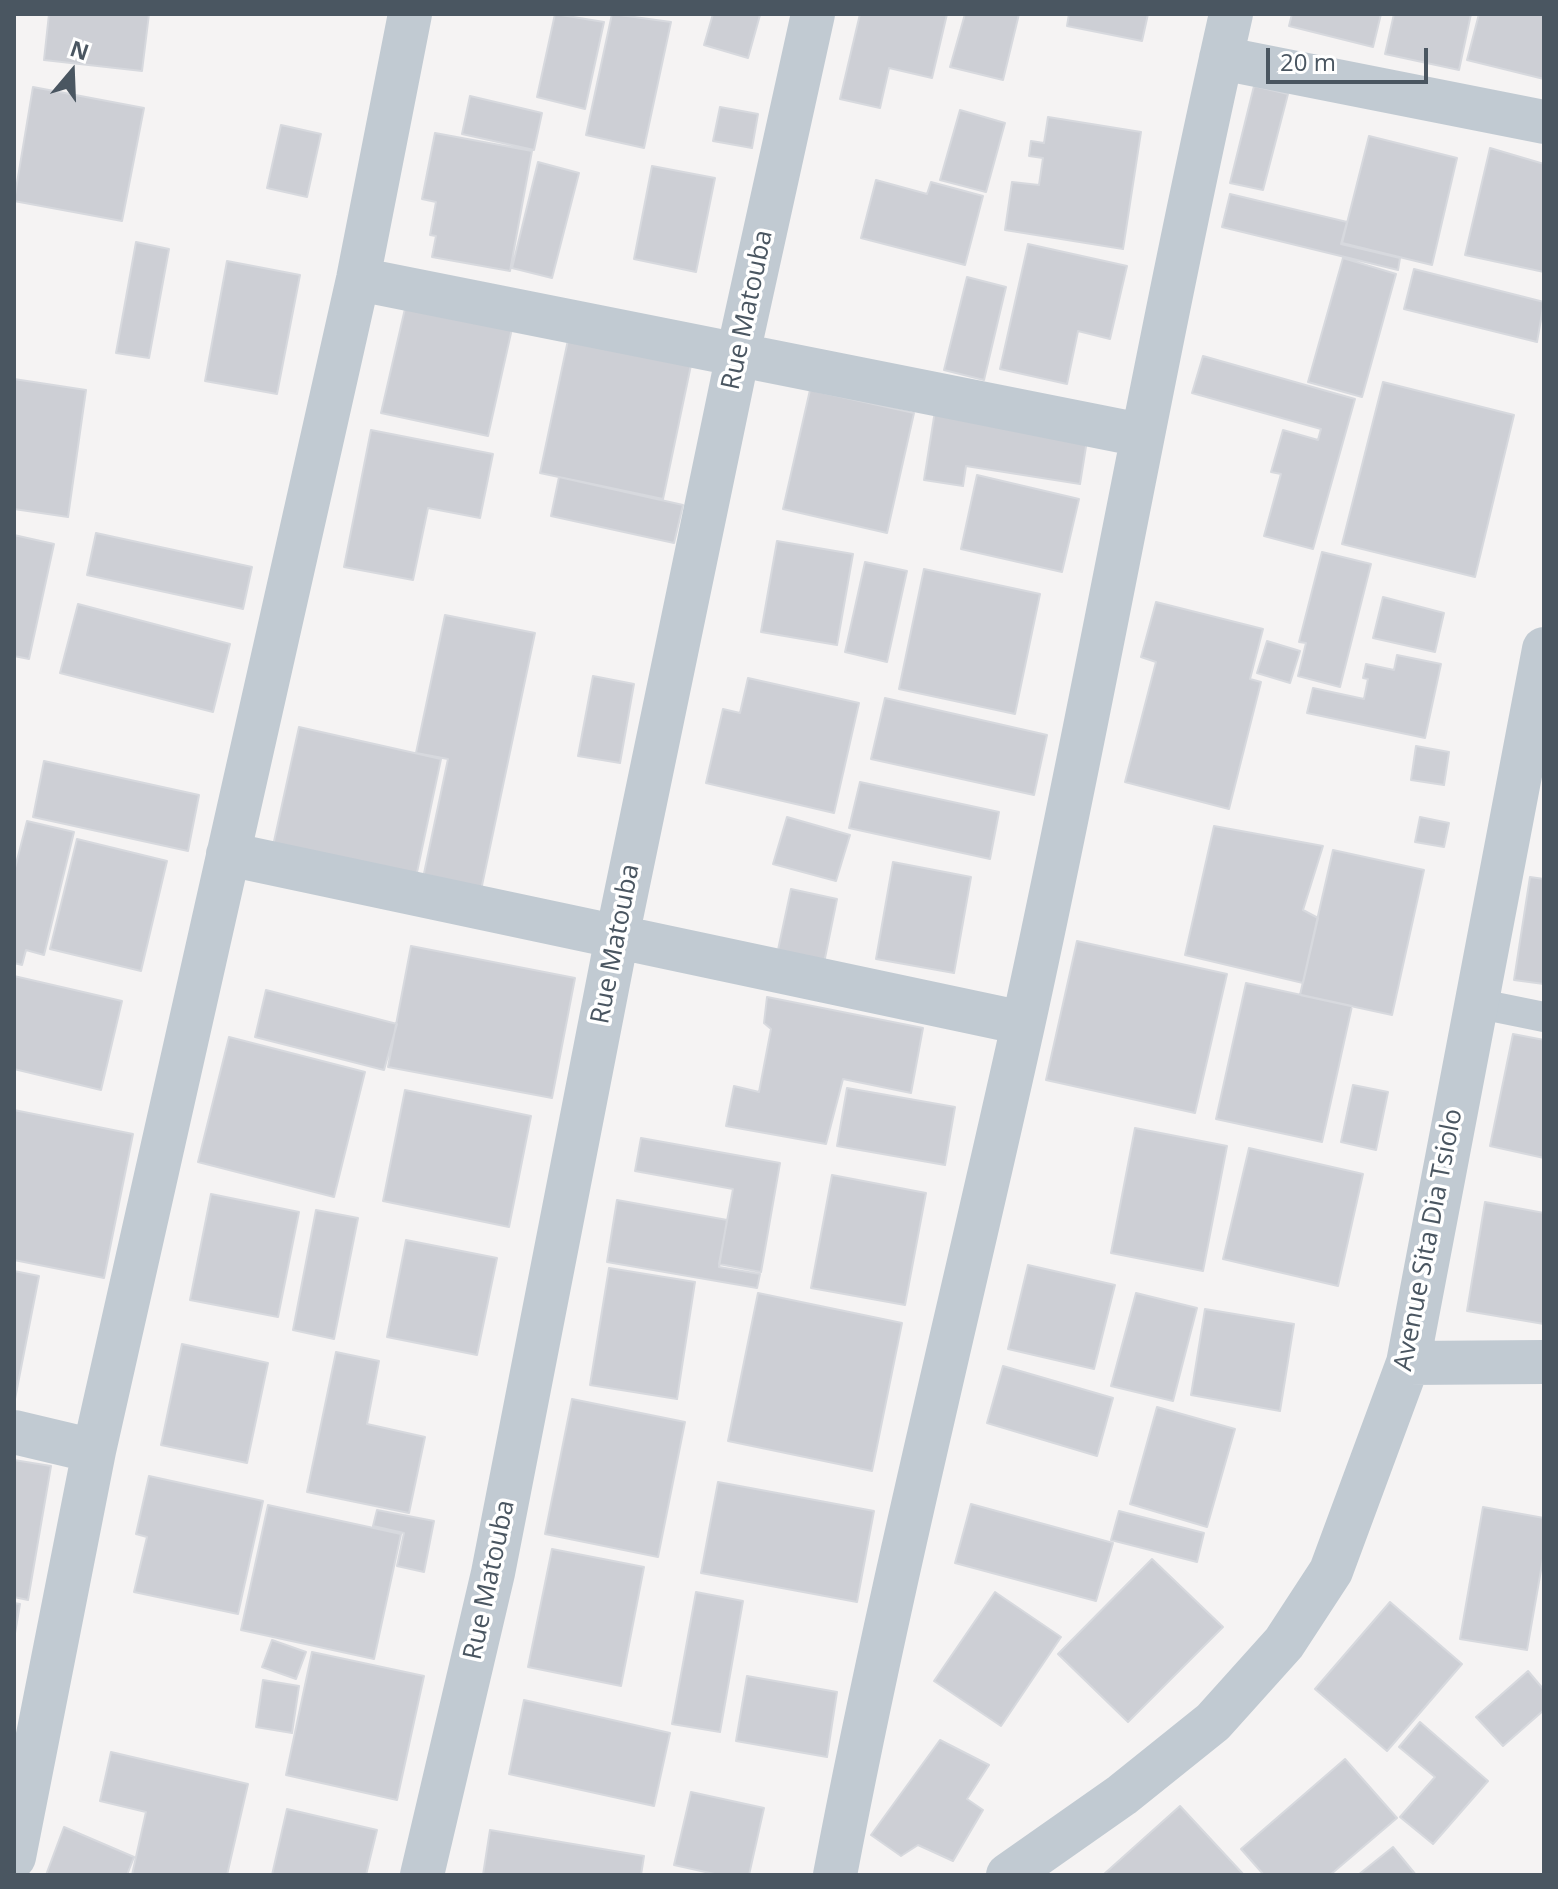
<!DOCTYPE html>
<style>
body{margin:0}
#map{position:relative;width:1558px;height:1889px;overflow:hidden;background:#f5f3f3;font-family:"Open Sans",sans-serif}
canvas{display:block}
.frame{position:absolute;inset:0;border:16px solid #4a5661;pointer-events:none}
.north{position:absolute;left:32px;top:32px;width:80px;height:80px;-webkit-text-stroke:6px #fff;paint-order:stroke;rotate:19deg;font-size:22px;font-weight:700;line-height:32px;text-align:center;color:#4a5661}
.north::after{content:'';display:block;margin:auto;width:28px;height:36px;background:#4a5661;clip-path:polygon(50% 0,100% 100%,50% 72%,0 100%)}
.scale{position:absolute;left:1266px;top:48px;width:162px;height:36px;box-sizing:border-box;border:4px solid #4a5661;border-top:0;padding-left:10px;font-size:24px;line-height:28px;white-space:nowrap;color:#4a5661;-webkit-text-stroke:6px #fff;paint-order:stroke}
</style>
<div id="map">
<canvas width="1558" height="1889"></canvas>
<div class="frame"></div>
<div class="north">N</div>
<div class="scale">20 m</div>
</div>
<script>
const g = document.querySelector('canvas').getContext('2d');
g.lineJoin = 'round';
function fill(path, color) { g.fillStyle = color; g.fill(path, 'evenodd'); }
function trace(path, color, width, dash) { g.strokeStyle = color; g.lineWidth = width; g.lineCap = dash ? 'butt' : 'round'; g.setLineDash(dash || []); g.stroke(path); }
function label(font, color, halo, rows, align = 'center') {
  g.font = font + ' "Open Sans",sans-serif'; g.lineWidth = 7; g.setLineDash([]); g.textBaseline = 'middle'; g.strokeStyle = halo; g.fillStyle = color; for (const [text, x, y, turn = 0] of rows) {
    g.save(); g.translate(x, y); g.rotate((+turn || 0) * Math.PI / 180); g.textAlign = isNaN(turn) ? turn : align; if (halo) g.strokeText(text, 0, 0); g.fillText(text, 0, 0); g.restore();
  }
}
const building = new Path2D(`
 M49,14H149L142,71L44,60Z
 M555,14L604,22L585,109L537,97Z
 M612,14L671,22L644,148L586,135Z
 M713,14L760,15L748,58L704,45Z
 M860,14H947L932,78L889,68L880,108L840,99Z
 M965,14H1019L1003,80L950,67Z
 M1069,14H1148L1142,41L1067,26Z
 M1292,14H1381L1373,47L1289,26Z
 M1394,14H1471L1459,70L1385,54Z
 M1479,14H1544V79L1467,60Z
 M1254,86L1288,94L1263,190L1230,183Z
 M33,87L144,108L122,221L14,201Z
 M470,96L542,113L534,150L462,134Z
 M720,107L758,114L752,148L713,141Z
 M960,110L1005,123L986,192L940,180Z
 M1048,117L1141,132L1123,249L1005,230L1012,182L1039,185L1043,158L1029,156L1031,141L1044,143Z
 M281,125L321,134L307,197L267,188Z
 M435,133L532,151L510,271L432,257L436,236L430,235L436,202L422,199Z
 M1369,136L1457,158L1432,265L1342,243Z
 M1490,148L1544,164V272L1465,255Z
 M538,162L579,173L552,278L512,268Z
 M652,166L715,178L696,272L634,259Z
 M876,180L927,194L931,182L983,196L965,265L861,238Z
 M1230,194L1347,222L1341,244L1400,258L1398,270L1222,227Z
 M136,242L169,249L149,358L116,353Z
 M1028,244L1127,266L1110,339L1078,331L1067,384L1000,369Z
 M1343,258L1396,274L1362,397L1308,382Z
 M227,261L300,275L277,394L205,381Z
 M1414,269L1544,302L1537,342L1404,309Z
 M967,277L1006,287L984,380L944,370Z
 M407,300L513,324L488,436L381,413Z
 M568,340L691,365L663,499L540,473Z
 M1203,356L1355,399L1313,549L1264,536L1281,474L1271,472L1283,430L1318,440L1321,429L1192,393Z
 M14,379L86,390L68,517L14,509Z
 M1383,382L1514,415L1475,577L1342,544Z
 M810,390L914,413L887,533L783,509Z
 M935,411L1088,434L1080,484L966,466L963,486L924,480Z
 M371,430L493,454L480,518L428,508L413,580L344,567Z
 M977,475L1079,499L1062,572L961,549Z
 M559,477L683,505L674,543L551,516Z
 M96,533L252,567L243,609L87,575Z
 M14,535L54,544L29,659L14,656Z
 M777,541L853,554L837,645L761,632Z
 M1322,552L1371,564L1340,687L1298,676L1306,643L1299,642Z
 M865,562L907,571L887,662L845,652Z
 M924,569L1040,594L1015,714L899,689Z
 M1383,597L1444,613L1435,652L1373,638Z
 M1156,602L1263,629L1250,679L1261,682L1229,809L1125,782L1156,662L1141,657Z
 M78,604L230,644L213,712L60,673Z
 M445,615L535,633L480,895L422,883L448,759L416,753Z
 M1267,641L1300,651L1290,683L1257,673Z
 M1397,655L1441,664L1425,738L1307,713L1313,688L1364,699L1368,679L1363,678L1366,664L1394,670Z
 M593,676L634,684L620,763L578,756Z
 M748,678L859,703L834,813L706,783L723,709L740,713Z
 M885,698L1047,735L1034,795L871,759Z
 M299,727L441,759L416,877L273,846Z
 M1416,746L1449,752L1444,785L1411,780Z
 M44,761L199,795L188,851L33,817Z
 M860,782L999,812L990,859L849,828Z
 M787,817L850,835L836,881L773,864Z
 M1420,817L1449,823L1444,847L1415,842Z
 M27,821L74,832L44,955L26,950L22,965L14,963V872Z
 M1214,826L1323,846L1303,910L1318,918L1303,983L1185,955Z
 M77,839L167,861L141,971L50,949Z
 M1333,850L1424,870L1392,1015L1300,995Z
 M893,862L971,877L954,973L876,959Z
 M1530,877L1544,879V984L1514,980Z
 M791,889L837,899L822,973L775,964Z
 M1077,941L1227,974L1195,1113L1046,1080Z
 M411,946L575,978L552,1098L388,1067Z
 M14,976L122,1001L101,1090L14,1069Z
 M1246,983L1352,1006L1322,1142L1216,1119Z
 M266,990L397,1024L384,1070L255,1037Z
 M767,997L923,1028L911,1093L843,1079L826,1144L726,1126L734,1086L759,1092L771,1029L764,1023Z
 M1513,1034L1544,1040V1158L1490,1146Z
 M229,1037L365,1072L334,1197L198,1162Z
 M1353,1085L1388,1092L1376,1150L1341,1142Z
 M847,1088L955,1107L945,1165L837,1146Z
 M405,1090L531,1116L509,1227L383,1201Z
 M14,1110L133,1134L104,1278L14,1260Z
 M1135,1128L1227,1146L1203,1271L1111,1253Z
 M641,1138L780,1163L761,1272L719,1264L733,1189L635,1171Z
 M1249,1148L1363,1174L1338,1286L1223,1259Z
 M832,1175L926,1193L905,1305L811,1288Z
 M211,1194L299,1212L278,1317L190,1300Z
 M617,1200L727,1220L719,1267L760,1274L757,1288L607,1262Z
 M1485,1202L1544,1213V1324L1467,1311Z
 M316,1210L358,1218L334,1339L293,1330Z
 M406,1240L497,1258L477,1355L387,1337Z
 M1028,1265L1115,1285L1094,1369L1008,1349Z
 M609,1268L695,1282L677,1399L590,1385Z
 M14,1271L39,1276L14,1404Z
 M758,1293L902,1323L872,1471L728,1441Z
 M1136,1293L1197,1308L1173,1401L1111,1386Z
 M1205,1309L1294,1324L1280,1411L1191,1395Z
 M182,1344L268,1363L247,1463L161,1445Z
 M336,1352L379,1361L367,1424L425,1437L409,1513L307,1492Z
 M1003,1366L1113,1398L1097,1456L987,1423Z
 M572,1399L685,1422L658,1557L545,1534Z
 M1157,1407L1235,1429L1207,1527L1130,1504Z
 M14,1460L51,1466L28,1600L14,1597Z
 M149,1476L263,1501L238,1614L134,1592L147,1537L136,1534Z
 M718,1482L874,1511L857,1602L701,1573Z
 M971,1504L1113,1543L1096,1601L955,1563Z
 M268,1505L401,1534L374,1659L241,1630Z
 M1483,1507L1544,1518V1553L1527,1650L1460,1639Z
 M377,1510L434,1521L424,1572L397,1566L404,1533L373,1526Z
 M1119,1511L1204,1533L1197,1562L1111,1540Z
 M552,1549L644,1567L621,1686L528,1667Z
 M1152,1559L1223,1627L1128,1722L1058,1654Z
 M696,1592L743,1601L720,1732L672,1724Z
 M995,1592L1061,1637L1001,1726L934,1681Z
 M1390,1602L1462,1664L1387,1751L1315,1689Z
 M14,1603L20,1604L14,1639Z
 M272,1640L306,1652L296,1679L262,1667Z
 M312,1652L424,1676L397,1800L286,1775Z
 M1528,1671L1544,1690V1710L1503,1746L1476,1717Z
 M747,1676L837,1692L827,1757L736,1741Z
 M263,1680L299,1686L292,1733L256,1727Z
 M524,1700L670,1733L654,1806L509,1774Z
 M1420,1722L1488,1781L1433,1844L1400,1817L1435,1777L1399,1747Z
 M940,1740L989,1765L967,1799L983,1810L953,1861L918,1845L901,1856L871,1835Z
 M111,1752L248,1784L227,1875H132L146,1812L100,1801Z
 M1345,1759L1397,1818L1330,1875H1264L1241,1849Z
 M691,1792L764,1808L749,1875H719L674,1865Z
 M1180,1806L1244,1875H1103Z
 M287,1809L377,1830L366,1875H272Z
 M64,1827L134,1857L127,1875H46Z
 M490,1830L644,1856L641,1875H483Z
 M1393,1847L1416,1875H1358Z`);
fill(building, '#cdcfd5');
trace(building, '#d7d9de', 2);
trace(new Path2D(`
 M1475,1003L1544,1017`), '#c1cad2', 30);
trace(new Path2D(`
 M1221,58L1544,122
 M358,279L1141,435
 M228,854L1023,1023
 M1408,1363L1544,1362
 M14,1432L94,1451
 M14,1857L94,1451L358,279L410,14
 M422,1875L493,1573L617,937L738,354L813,14
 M835,1875C889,1590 960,1309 1023,1025C1097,689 1155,350 1231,14
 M1008,1875L1122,1795L1213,1722L1284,1643L1331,1571L1408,1363L1544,649`), '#c1cad2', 44);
label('26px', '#4a5661', '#fff', [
 ["Rue Matouba",748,310,-78],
 ["Rue Matouba",616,944,-79],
 ["Avenue Sita Dia Tsiolo",1429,1240,-79],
 ["Rue Matouba",490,1580,-78]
]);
</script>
